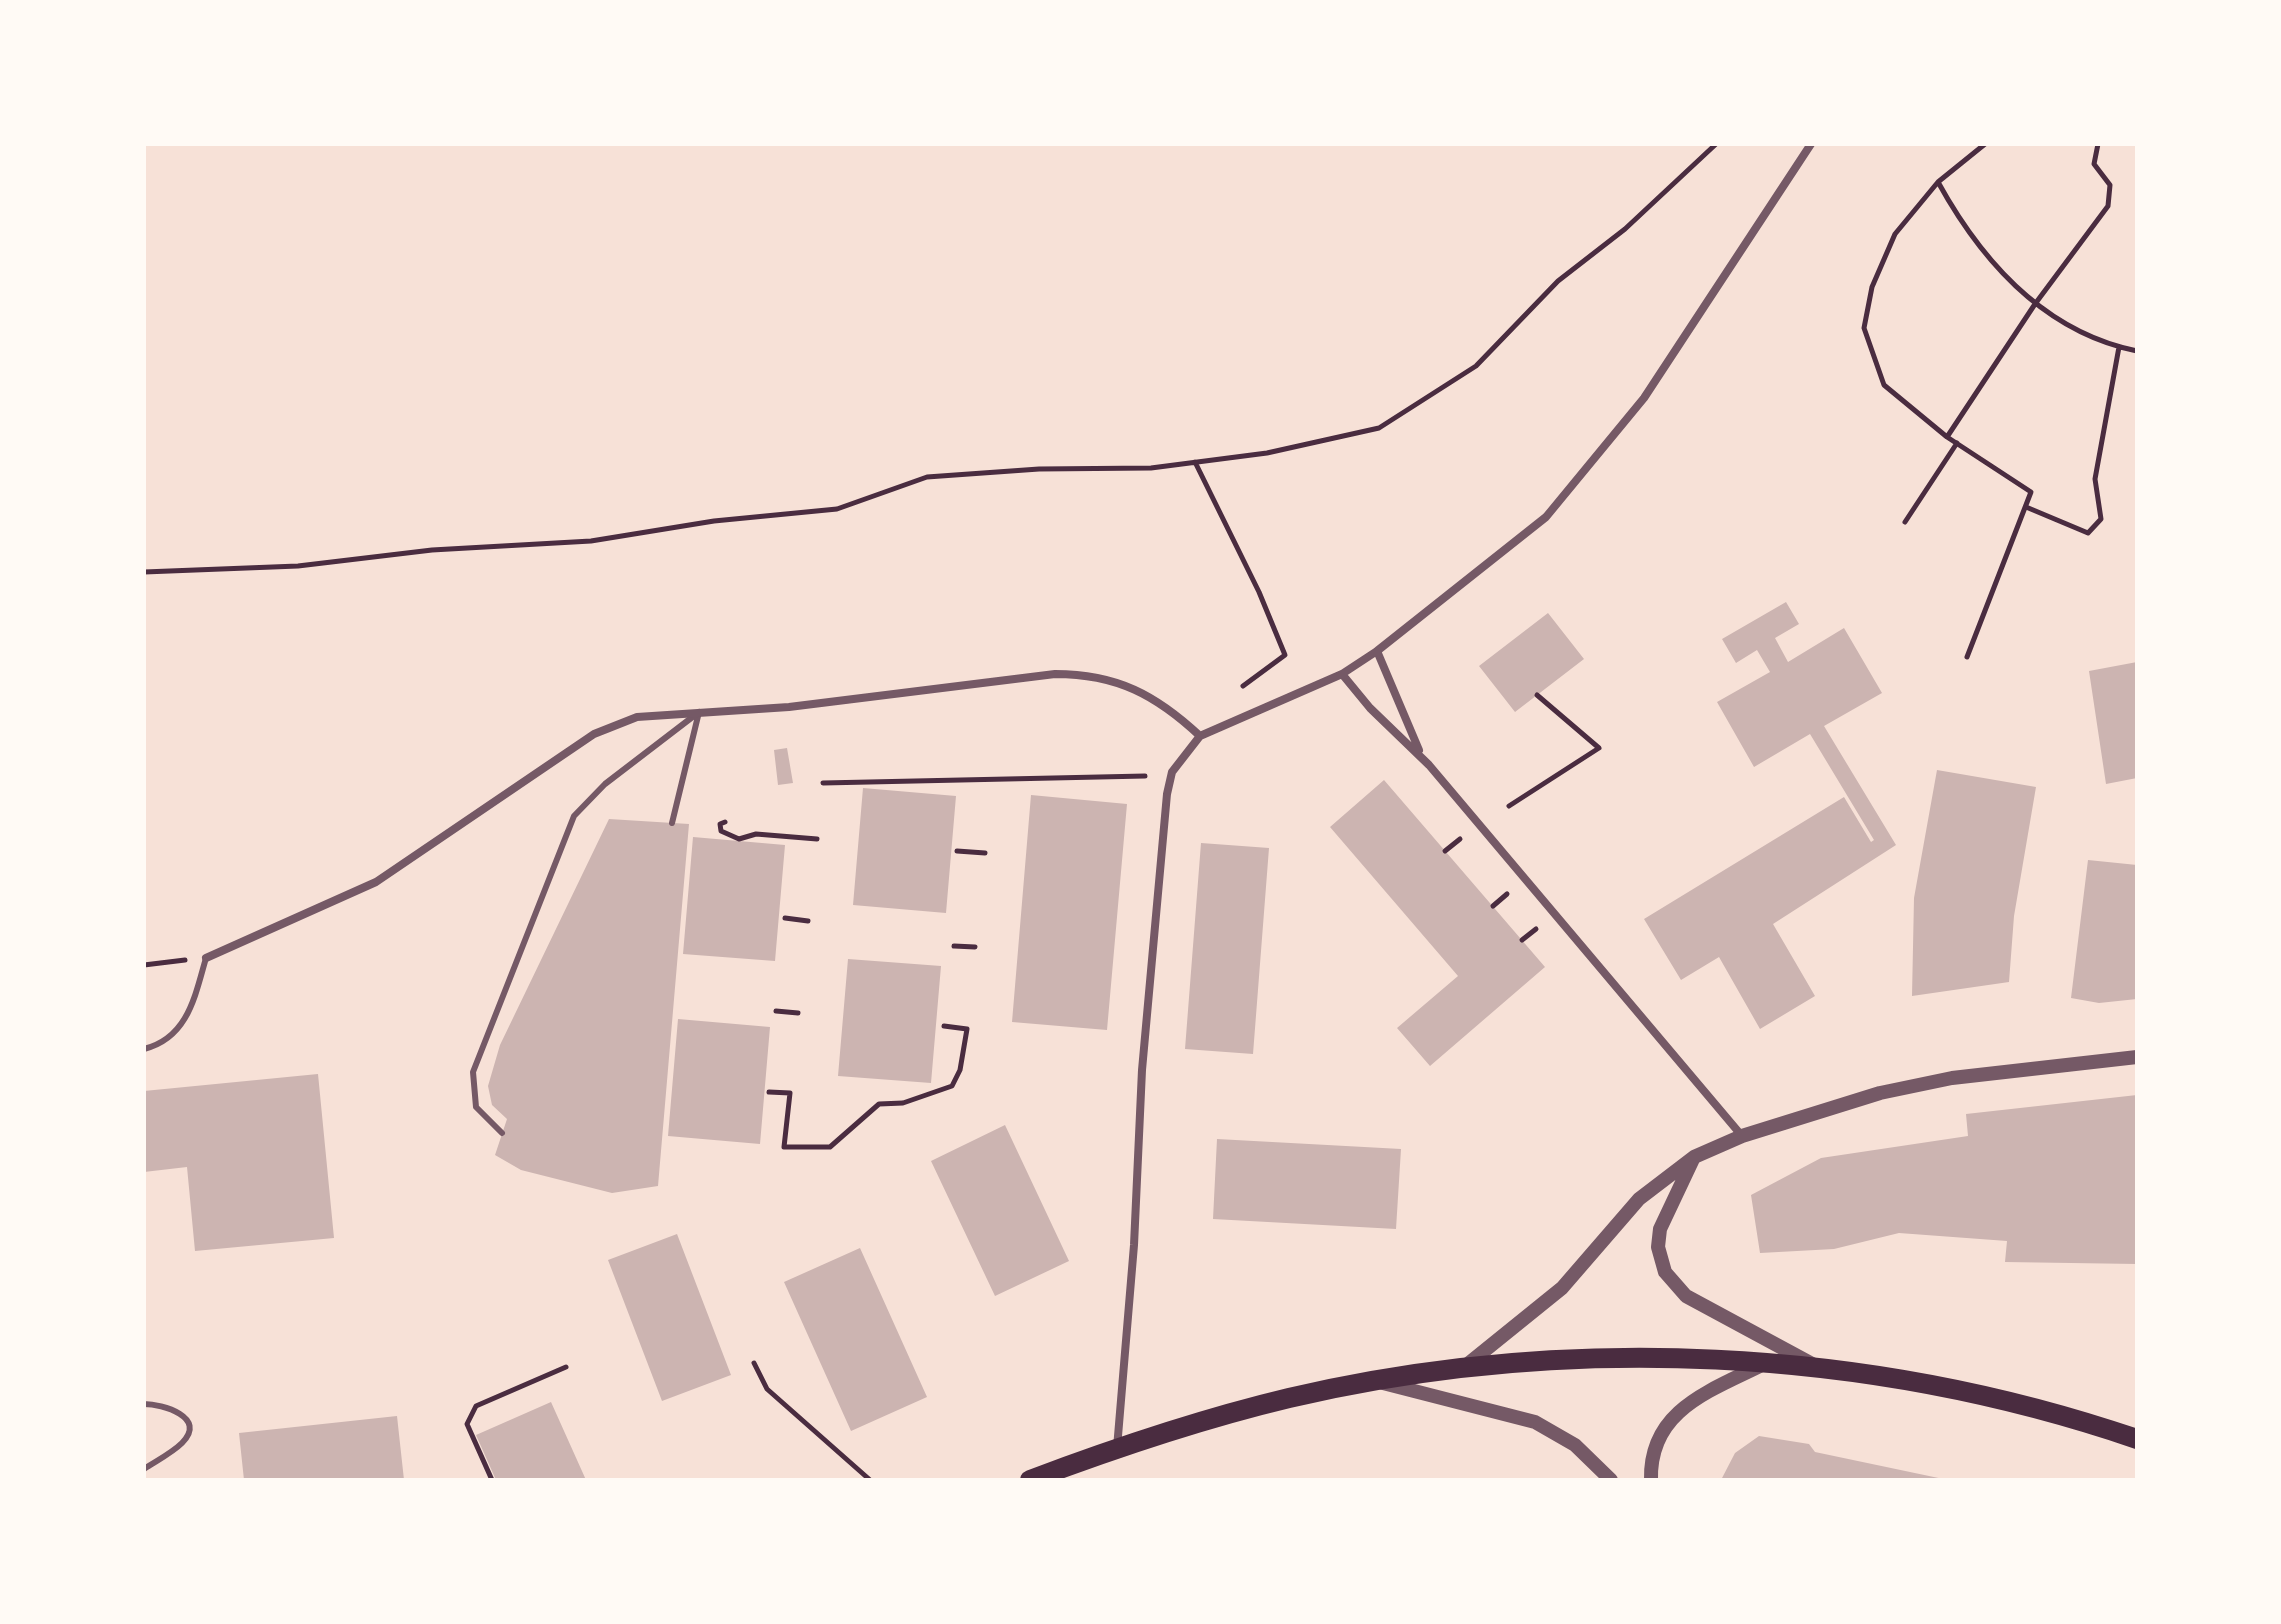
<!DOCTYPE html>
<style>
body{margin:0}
#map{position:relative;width:2281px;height:1624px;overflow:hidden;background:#f7e1d7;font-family:Merriweather,serif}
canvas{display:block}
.frame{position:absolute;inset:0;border:146px solid #fffaf5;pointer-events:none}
</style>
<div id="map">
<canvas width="2281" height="1624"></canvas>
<div class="frame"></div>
</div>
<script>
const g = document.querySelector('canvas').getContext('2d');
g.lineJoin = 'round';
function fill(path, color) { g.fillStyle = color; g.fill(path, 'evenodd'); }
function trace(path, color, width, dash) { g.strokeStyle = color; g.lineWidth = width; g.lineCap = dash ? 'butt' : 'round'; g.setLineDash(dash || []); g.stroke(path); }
fill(new Path2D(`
 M1786,602L1799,624L1775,638L1788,662L1844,628L1882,693L1824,726L1896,845L1773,924L1815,996L1760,1029L1719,957L1681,980L1644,919L1844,797L1871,842L1874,840L1810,734L1754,767L1717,702L1770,672L1757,650L1736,663L1722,639Z
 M1548,613L1584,659L1515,712L1479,666Z
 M2137,662V778L2106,784L2089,671Z
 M787,748L793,783L778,785L774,750Z
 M1937,770L2036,787L2014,916L2009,982L1912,996L1914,898Z
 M1384,780L1545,967L1430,1066L1397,1028L1458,976L1330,827Z
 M863,788L956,796L946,913L853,905Z
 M1031,795L1127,804L1107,1030L1012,1022Z
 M609,819L689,824L658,1186L612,1193L521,1170L495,1155L507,1119L492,1105L488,1086L500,1045Z
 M693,837L785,845L775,961L683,954Z
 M1201,843L1269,848L1253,1054L1185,1049Z
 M2088,860L2137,865V999L2099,1003L2071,998Z
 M848,959L941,966L931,1083L838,1076Z
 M678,1019L770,1027L760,1144L668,1136Z
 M318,1074L334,1238L195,1251L187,1167L144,1172V1091Z
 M2137,1095V1264L2005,1262L2007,1241L1899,1233L1834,1249L1760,1253L1751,1195L1821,1158L1968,1136L1966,1114Z
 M1005,1125L1069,1261L995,1296L931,1161Z
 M1217,1139L1401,1149L1396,1229L1213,1219Z
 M677,1234L731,1375L662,1401L608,1260Z
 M860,1248L927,1397L851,1431L784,1282Z
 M551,1402L586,1480H496L476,1435Z
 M397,1416L404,1480H244L239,1433Z
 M1759,1436L1809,1444L1815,1452L1948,1480H1721L1735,1453Z`), '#ccb4b1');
trace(new Path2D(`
 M1938,182L1985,144
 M1947,437L2035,304L2108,206L2110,185L2094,164L2098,144
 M1195,462L1259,592L1285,655L1243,686
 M2026,507L2088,533L2101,519L2095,479L2119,347
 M1905,522L1957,443
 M144,572L298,566L432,550L591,541L714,521L837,509L927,477L1039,469L1151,468L1267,453L1379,428L1476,366L1558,281L1625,229L1716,144
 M1967,657L2031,492L1947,437L1884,385L1864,328L1872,287L1895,234L1938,182C1982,262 2044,332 2137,351
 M823,783L1145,776
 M1509,806L1599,748L1537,695
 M725,822L720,824L721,831L739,839L756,834L817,839
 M957,851L985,853
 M1445,851L1460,839
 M1493,906L1507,894
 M785,918L808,921
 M1522,940L1536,929
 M954,946L975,947
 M144,965L185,960
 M776,1011L798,1013
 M769,1092L790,1093L784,1147H830L879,1104L903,1103L952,1086L960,1070L967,1029L944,1026
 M754,1363L767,1389L870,1480
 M492,1480L467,1424L476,1406L566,1367`), '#4a2c40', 5);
trace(new Path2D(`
 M144,1049C188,1038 195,996 206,958
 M502,1133L476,1107L473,1072L574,816L605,784L699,712L672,823
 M144,1404C162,1404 208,1417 182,1443C172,1453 156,1461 144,1469`), '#755966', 6);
trace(new Path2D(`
 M1377,651L1419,750
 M1342,674L1370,708L1429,765L1742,1136
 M206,958L376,882L594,734L637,717L789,707L1055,674C1117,674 1156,695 1200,736
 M1117,1448L1134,1245L1142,1070L1167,794L1172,772L1200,736L1342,674L1377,651L1546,517L1644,398L1811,144`), '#755966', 8);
trace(new Path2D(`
 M1694,1157L1660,1229L1658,1247L1665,1272L1686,1296L1812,1364
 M1463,1368L1562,1288L1639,1199L1694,1157L1742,1136L1880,1093L1952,1078L2137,1057
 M1383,1383L1535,1422L1575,1445L1611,1480
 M1651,1480C1649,1410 1710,1391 1764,1364`), '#755966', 14);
trace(new Path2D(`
 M1030,1480C1115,1448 1201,1419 1289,1398C1567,1333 1867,1347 2137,1439`), '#4a2c40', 20);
</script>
